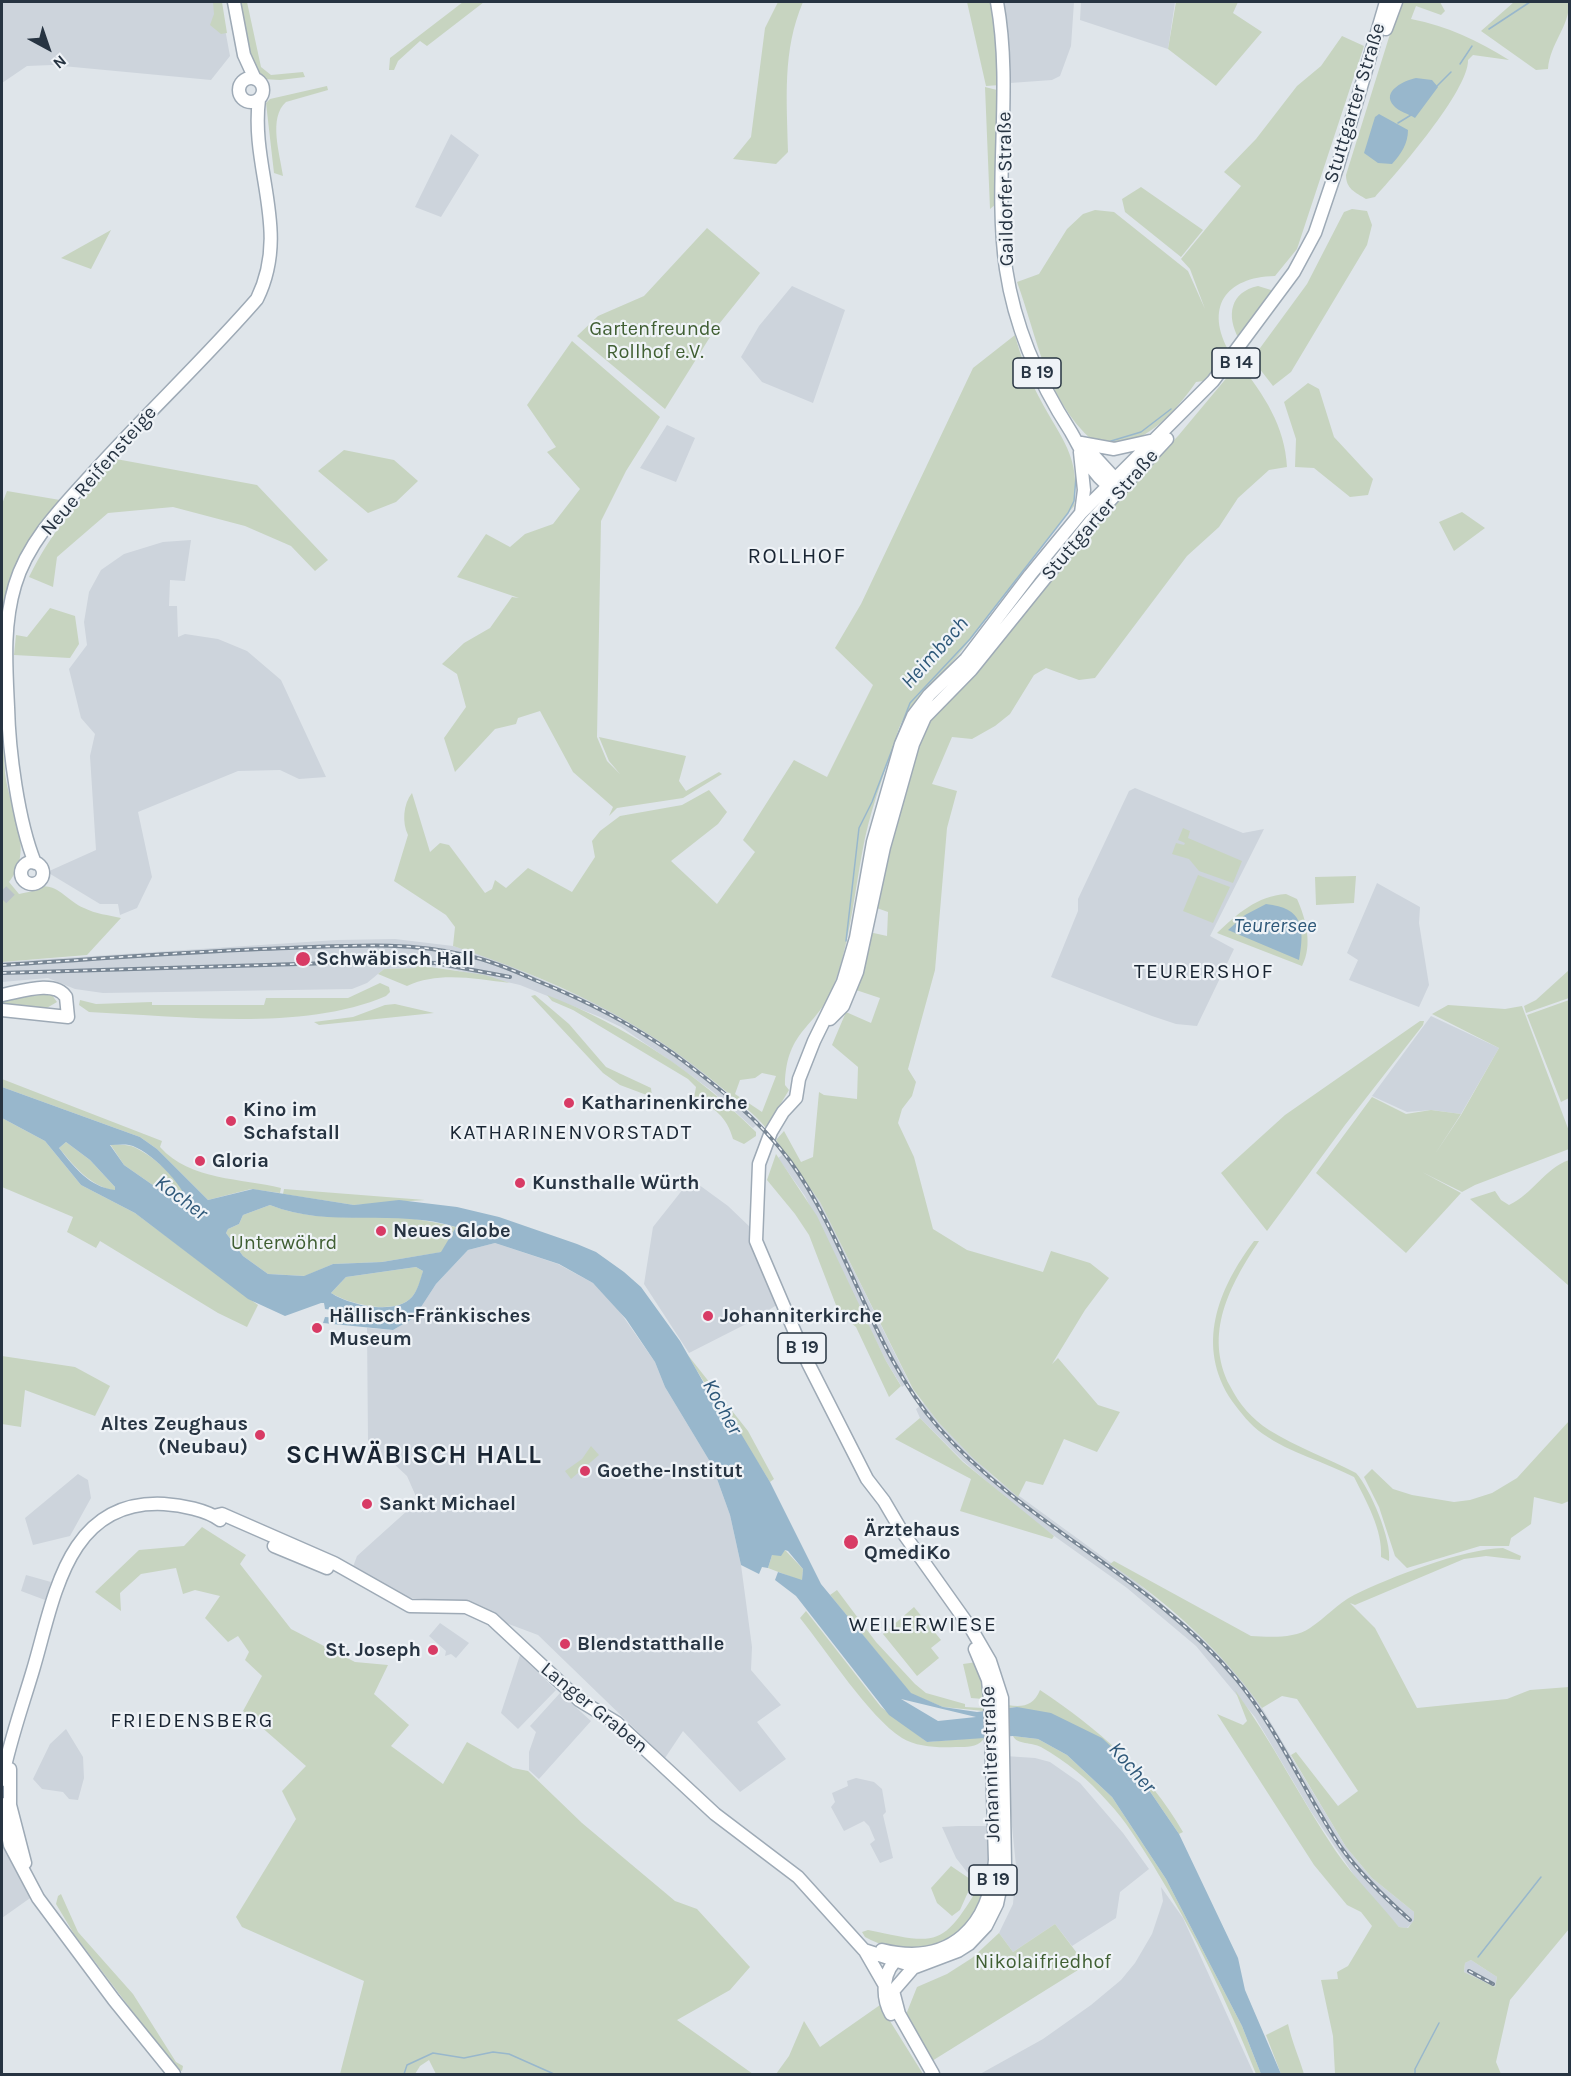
<!DOCTYPE html>
<meta charset="utf-8">
<style>
body{margin:0}
#map{position:relative;width:1571px;height:2076px;overflow:hidden;background:#dfe5ea;font-family:Karla,sans-serif}
canvas{display:block}
.frame{position:absolute;inset:0;border:3px solid #273442;pointer-events:none}
.north{position:absolute;left:18px;top:18px;width:60px;height:60px;-webkit-text-stroke:4px #eff3f7;paint-order:stroke;rotate:140deg;font-size:16px;font-weight:700;line-height:24px;text-align:center;color:#273442}
.north::after{content:'';display:block;margin:auto;width:21px;height:27px;background:#273442;clip-path:polygon(50% 0,100% 100%,50% 72%,0 100%)}
</style>
<div id="map">
<canvas width="1571" height="2076"></canvas>
<div class="frame"></div>
<div class="north">N</div>
</div>
<script>
const g = document.querySelector('canvas').getContext('2d');
g.lineJoin = 'round';
function fill(path, color) { g.fillStyle = color; g.fill(path, 'evenodd'); }
function trace(path, color, width, dash) { g.strokeStyle = color; g.lineWidth = width; g.lineCap = dash ? 'butt' : 'round'; g.setLineDash(dash || []); g.stroke(path); }
function label(font, color, halo, rows, align = 'center') {
  g.font = font + ' Karla,sans-serif'; g.lineWidth = 4.5; g.setLineDash([]); g.textBaseline = 'middle'; g.strokeStyle = halo; g.fillStyle = color; for (const [text, x, y, turn = 0] of rows) {
    g.save(); g.translate(x, y); g.rotate((+turn || 0) * Math.PI / 180); g.textAlign = isNaN(turn) ? turn : align; if (halo) g.strokeText(text, 0, 0); g.fillText(text, 0, 0); g.restore();
  }
}
fill(new Path2D(`
 M2,2H220L230,56L211,80L52,65L27,66L2,83Z
 M1003,2H1074L1071,46L1060,76L1052,80L1010,83Z
 M1081,2H1175L1168,49L1080,20Z
 M451,134L479,155L441,217L415,207Z
 M792,286L845,310L813,403L762,382L741,357L759,326Z
 M667,425L695,438L676,482L640,468Z
 M191,540L185,581L170,580L169,606H177L178,637L185,634L218,639L247,651L281,680L326,777L299,779L280,770L238,771L138,812L152,877L137,908L120,915L118,904H100L47,872L96,850L90,756L95,734L81,718L69,669L87,645L84,622L89,592L101,570L124,554L163,542Z
 M1135,788L1243,833L1264,829L1210,936L1234,949L1197,1026L1176,1024L1152,1016L1051,977L1078,911V899L1129,791Z
 M1377,883L1420,907L1419,923L1429,985L1419,1007L1349,980L1358,960L1347,953Z
 M395,939L453,946L497,960L620,1014L690,1061L760,1122L753,1128L712,1091L675,1064L621,1027L600,1017L520,985L442,967L417,965L416,968L384,969L367,983L352,989L103,993L75,989L48,978L2,982V962L337,940Z
 M1431,1016L1499,1048L1461,1114L1432,1110L1407,1112L1372,1096Z
 M786,1152L820,1202L909,1382L902,1387L886,1361L805,1196L778,1158Z
 M691,1179L728,1206L751,1228L780,1303L746,1324L689,1353L644,1284L653,1227Z
 M495,1243L558,1264L593,1283L613,1302L655,1362L665,1387L712,1465L730,1515L741,1565L752,1647L751,1670L781,1705L757,1722L786,1759L740,1792L683,1731L665,1758L538,1635L506,1623L475,1604L403,1597L353,1567L357,1556L418,1501L407,1476L392,1462H386L368,1441L367,1328L393,1330L414,1318L436,1284L468,1250Z
 M924,1403L939,1423L996,1479L1133,1579L1202,1638L1241,1678L1262,1708L1346,1847L1372,1878L1414,1912L1415,1920L1407,1928L1399,1927L1362,1887L1310,1810L1255,1717L1196,1646L1127,1588L1029,1518L963,1461L920,1418L916,1409Z
 M78,1474L88,1480L91,1498L70,1536L33,1545L25,1518Z
 M26,1575L51,1582L45,1600L21,1591Z
 M440,1623L469,1643L456,1658L451,1654L445,1656L446,1651L429,1636Z
 M520,1655L556,1690L518,1729L501,1713Z
 M560,1693L591,1721L539,1779L529,1770V1752L536,1732L530,1726Z
 M66,1729L83,1757L84,1778L78,1800L69,1799L63,1792L42,1789L33,1779L50,1744Z
 M1005,1756L1035,1758L1050,1762L1080,1783L1123,1833L1149,1869L1120,1892L1116,1918L1072,1946L1055,1924L1013,1952L999,1933L1013,1904L1016,1866Z
 M856,1778L874,1782L882,1789L886,1812L883,1815L893,1858L880,1863L870,1844L875,1840L869,1826L864,1821L844,1831L831,1807L835,1802L832,1793L848,1786L847,1781Z
 M2,1823L33,1896L2,1918Z
 M958,1826H992L989,1872L982,1881L967,1872L956,1858L942,1827Z
 M1161,1887L1183,1918L1254,2074H980L1043,2039L1091,2005L1121,1980L1135,1963L1152,1934L1163,1901Z
 M1471,1960L1497,1977L1495,1987L1464,1972L1465,1963Z`), '#cdd4dc');
fill(new Path2D(`
 M213,2H222L227,33L221,34L210,25L214,14Z
 M239,2H247L261,67L271,75L303,72L305,77L280,80L262,79L253,62Z
 M463,2H484L427,46L420,41L398,61L394,70H389L390,58Z
 M778,2H803C782,51 787,100 788,152L776,164L733,159L751,137L765,28Z
 M967,2H993L1000,85L986,86Z
 M1176,2H1238L1233,13L1262,32L1216,86L1168,49Z
 M1400,2H1440L1445,11L1441,15L1416,6L1411,19C1448,26 1478,41 1509,60L1473,55L1468,60C1469,90 1397,173 1375,197L1366,199C1355,192 1346,189 1346,175Z
 M1514,2H1569C1570,26 1550,43 1548,69L1536,70L1481,31Z
 M1342,36L1364,46L1297,249L1275,276C1225,277 1204,308 1230,353L1211,380L1196,382C1181,404 1157,432 1131,441C1119,445 1105,442 1093,441C1045,398 1038,339 1017,282L1039,274L1067,229L1083,214L1095,210L1114,212L1188,271L1205,309L1190,269L1181,259L1241,186L1224,172L1256,139L1297,86L1321,66Z
 M327,86L328,90L286,102C268,118 280,154 283,176L274,173L266,103L270,99Z
 M985,87L997,90L996,204L990,209Z
 M1141,187L1203,230L1181,257L1125,212L1122,199Z
 M1352,209L1367,211L1372,225L1367,245L1291,372L1273,386L1252,359L1307,284L1344,212Z
 M707,228L760,273L715,329L665,409L577,336L598,316L644,296Z
 M111,230L91,269L61,258Z
 M1258,286L1271,290V294L1239,339C1226,316 1230,292 1258,286Z
 M1015,335C1021,358 1029,378 1040,399C1061,439 1081,456 1074,506C1034,554 998,605 959,654C938,680 913,698 899,728C888,764 873,801 865,838C855,886 851,939 834,985C818,1028 786,1028 785,1085L789,1090L766,1128C754,1113 737,1101 722,1088C641,1019 553,979 453,946L455,927L446,915L394,881L408,835C402,823 403,804 412,793L430,852L440,843L449,845L485,893L492,889L495,880L506,888L528,868L572,892L595,857L592,841L600,831L620,816L682,805L709,790L727,812L718,824L671,861L717,904L755,852L743,840L794,760L827,777L873,685L835,648L861,604L973,368ZM762,1073L776,1076L762,1112L735,1094L740,1080L755,1078Z
 M572,341L660,417L626,471L601,521L597,737L607,761L620,774L609,761L599,737L686,756L679,781L686,791L719,772L722,774L683,798L617,808L609,816L613,807L573,772L540,711L518,718L516,724L495,729L455,772L444,738L466,707L457,674L442,664L464,643L490,628L512,597L519,598L457,577L486,534L510,547L525,534L553,524L580,489L547,452L556,447L527,405Z
 M1239,363C1264,395 1285,426 1287,467L1269,470L1238,498L1219,527L1187,556L1095,678L1079,680L1046,668L1034,675L1010,714L995,726L972,739L952,737L932,784L957,791L947,828L935,970L908,1069L916,1082L912,1096L902,1109L898,1123L914,1157L933,1229L967,1250L1043,1272L1051,1251L1090,1263L1109,1278L1085,1310L1052,1364L1058,1358L1098,1405L1120,1412L1097,1452L1064,1439L1043,1485L1026,1481L1018,1497L973,1458L939,1423L913,1389L820,1202L776,1140L784,1131L801,1162L813,1157L819,1092L824,1095L857,1099L858,1067L832,1045L846,1012L871,1023L880,998L856,990L869,932L887,936L888,912L874,907L888,845L918,747L933,712L1034,599L1117,499L1178,436Z
 M1308,383L1319,389L1334,437L1373,479L1368,495L1350,497L1314,468L1295,467L1296,439L1284,402Z
 M344,450L394,460L418,481L396,502L368,513L318,471Z
 M116,459L257,485L328,560L315,571L291,546L245,526L173,507L108,513L57,557L53,587L29,577C51,532 82,496 116,459Z
 M7,491L60,500L30,540L2,639V615L5,604L2,603V504Z
 M1462,512L1485,528L1454,551L1439,522Z
 M50,608L75,616L79,644L70,658L14,655L16,635L27,637Z
 M2,702C3,726 3,750 5,773C9,809 36,849 9,882L19,894L33,891L34,888C57,880 65,900 84,908C96,914 108,915 121,918L87,955L2,962Z
 M1183,828L1190,831L1188,838L1242,861L1233,883L1199,871L1189,859L1172,854L1176,843L1184,845L1185,843L1178,840Z
 M1198,875L1230,887L1213,923L1183,911Z
 M1356,876L1354,903L1316,905L1315,877Z
 M1286,894L1297,899C1306,919 1313,945 1302,966L1217,933C1237,914 1257,896 1286,894Z
 M416,965L485,975L510,983C476,979 439,971 407,986L378,974L384,969L416,968Z
 M1569,970V998L1526,1013L1524,1006L1536,1000Z
 M380,983L389,987L390,992L386,996C303,1032 180,1016 89,1012L79,1005L80,1000L96,1004L152,1002V1005H264L266,998H348Z
 M43,994L52,995L57,1002L45,1009L2,1006V1001Z
 M535,995L569,1024L606,1067L651,1088L652,1097L620,1085L603,1073L531,996Z
 M547,995C626,1026 696,1072 756,1132V1136L744,1144L733,1139C727,1117 714,1107 694,1098L696,1087L688,1079L573,1010L552,1001Z
 M1569,1000V1098L1561,1102L1527,1015Z
 M395,1004L434,1013L319,1025L314,1022L353,1017L385,1005Z
 M1448,1005L1505,1009L1522,1006L1569,1131V1149L1475,1185L1462,1192L1422,1172L1461,1193L1406,1253L1316,1173L1372,1097L1406,1114L1431,1110L1461,1114L1435,1154L1461,1115L1499,1048L1432,1014Z
 M1420,1021H1424L1423,1025L1345,1125L1267,1231L1221,1173L1285,1115Z
 M2,1079L162,1141L160,1147C190,1181 242,1178 281,1188L280,1193L251,1189L208,1200L157,1149L140,1137L2,1087Z
 M2,1118L45,1141L81,1185L135,1213L258,1305L247,1327L218,1313L100,1241L96,1248L67,1232L73,1217L2,1187Z
 M66,1142L90,1160L115,1187V1191C89,1185 75,1167 59,1148Z
 M110,1144C117,1145 127,1144 134,1147C154,1156 183,1182 189,1204H180L124,1165Z
 M776,1154L817,1216L886,1361L901,1386L889,1397L856,1327L839,1313L809,1235L795,1214L767,1180Z
 M1569,1160H1570L1569,1286L1470,1199L1495,1191L1501,1200L1509,1205C1533,1194 1544,1169 1569,1160Z
 M284,1189L425,1200L354,1205L283,1194Z
 M270,1205C307,1220 349,1217 388,1217C411,1217 434,1222 456,1227L442,1252L382,1262L333,1264L305,1276L268,1274L243,1256L226,1233L228,1229L239,1224L243,1215Z
 M1254,1241H1259C1230,1285 1203,1334 1230,1386C1239,1404 1252,1419 1269,1430C1296,1447 1327,1458 1356,1473C1370,1488 1392,1540 1389,1561L1381,1557C1383,1530 1366,1501 1354,1477C1325,1462 1290,1453 1263,1434C1250,1425 1241,1413 1232,1401C1195,1346 1218,1289 1254,1241Z
 M416,1267L423,1271C421,1280 418,1290 412,1297C395,1316 349,1304 331,1293L346,1277Z
 M687,1354L748,1431L774,1479L770,1482C744,1438 712,1398 687,1354Z
 M2,1356L75,1367L110,1386L95,1416L25,1390L21,1427L2,1424Z
 M920,1418L963,1462L1054,1536L1052,1539L960,1511L971,1479L895,1439Z
 M1569,1421V1501L1562,1504L1534,1497L1531,1524L1511,1538L1509,1546H1480L1407,1568L1395,1556L1379,1507L1364,1477L1372,1469L1393,1489L1412,1495L1454,1502L1470,1500L1492,1493L1517,1478Z
 M591,1446L599,1455L571,1479L565,1471L582,1459Z
 M202,1527L246,1555L240,1564L291,1629L355,1662L388,1665L374,1694L409,1725L391,1746L443,1784L467,1742L513,1768L528,1771L582,1823L675,1901L697,1909L750,1967L730,1990L677,2020L753,2074H436L429,2060L420,2066L415,2074H340L364,1981L242,1927L236,1917L296,1819L282,1791L306,1766L243,1711L262,1676L245,1660L249,1652L238,1636L228,1642L205,1618L220,1596L195,1590L183,1594L176,1568L141,1574L120,1593L121,1611L95,1592L139,1550L184,1546Z
 M1503,1548L1521,1556L1520,1560L1486,1556L1464,1559L1355,1605L1350,1603L1375,1628L1417,1708L1507,1699L1530,1690L1569,1687V1929L1510,2000L1496,2062L1501,2074H1335L1333,2036L1321,1980L1338,1979L1337,1972L1348,1966L1372,1926L1361,1912L1347,1905L1314,1865L1217,1714L1243,1725L1247,1721L1235,1690C1272,1741 1300,1798 1335,1850C1354,1878 1378,1901 1399,1927L1408,1928L1414,1920V1912L1372,1878L1346,1847L1291,1755L1296,1752L1338,1806L1358,1791L1297,1699L1282,1696L1262,1708C1222,1651 1168,1602 1110,1564L1114,1561L1251,1636C1269,1637 1294,1639 1310,1628C1325,1618 1337,1604 1354,1595C1391,1577 1462,1549 1503,1548ZM1471,1960L1497,1977L1495,1987L1464,1972L1465,1963Z
 M785,1550L803,1569L802,1581L768,1568L772,1555Z
 M837,1590L876,1642L915,1684L926,1693L965,1704V1707L983,1708L984,1711L943,1707L911,1694L830,1595Z
 M914,1607L941,1640L931,1648L939,1658L917,1676L883,1634Z
 M806,1611L881,1707L927,1742L985,1737C979,1748 966,1747 956,1747C938,1748 917,1747 902,1738C869,1717 826,1650 800,1618Z
 M977,1662L982,1677L983,1699L971,1698L963,1664Z
 M1040,1690C1098,1729 1148,1771 1183,1832L1179,1834L1134,1768L1017,1707L1008,1708V1705C1023,1708 1034,1705 1040,1690Z
 M1013,1736L1038,1739L1067,1755L1112,1797L1166,1879L1242,2026L1261,2074H1256C1227,2001 1194,1932 1153,1865C1139,1843 1126,1821 1108,1802C1089,1780 1066,1761 1041,1747C1032,1742 1017,1745 1013,1736Z
 M951,1866L973,1881L960,1910L952,1916L937,1903L931,1888Z
 M979,1886L987,1888C967,1943 918,1966 865,1937L862,1932L868,1930C936,1944 942,1949 979,1886Z
 M61,1894L78,1932L133,1994L176,2062L183,2066L182,2071L176,2069L74,1934L56,1904L58,1896Z
 M1055,1924L1086,1965L932,2061L905,2017L917,1987L947,1974L972,1958L999,1933L1013,1952Z
 M880,2005L923,2074H776L789,2056L804,2021L820,2047Z
 M1288,2024C1292,2042 1299,2057 1304,2074H1281L1266,2035Z`), '#c7d4c0');
fill(new Path2D(`
 M1416,78L1432,80L1438,87L1415,118C1409,114 1398,111 1394,106C1380,91 1406,80 1416,78Z
 M1379,114L1408,130C1408,144 1401,154 1392,164L1378,163L1364,153L1375,117Z
 M1266,904C1303,908 1305,927 1299,960L1228,930L1245,915Z
 M2,1087L140,1137L157,1149L208,1200L253,1189L354,1205L399,1200L457,1207L499,1217L577,1244L596,1252L624,1272L641,1287L680,1341L705,1385L740,1432L770,1482L821,1584L911,1693L943,1707L977,1712L1017,1707L1051,1713L1102,1738L1134,1768L1179,1834L1238,1958L1245,1990L1281,2074H1261L1242,2026L1166,1879L1112,1797L1067,1755L1038,1739L1013,1736L927,1742L889,1715L796,1596L775,1580L778,1572L802,1580L803,1569L788,1551L785,1550L781,1556L772,1555L768,1568L762,1567L759,1574L741,1565L730,1515L712,1465L665,1387L655,1362L626,1319L593,1283L559,1264L495,1243L468,1250L436,1284L414,1318L393,1330L323,1323L325,1317L380,1321L383,1317L325,1309L324,1303H321L285,1316L248,1299L135,1213L81,1185L45,1141L2,1118ZM66,1142L90,1160L115,1187V1190C89,1187 74,1167 59,1148ZM110,1145C116,1145 123,1144 129,1145C149,1149 184,1185 188,1204H180L124,1165ZM270,1205C329,1229 396,1208 456,1227L441,1252L382,1262L333,1264L304,1276L268,1274L243,1256L226,1233L228,1229L239,1224L243,1215ZM416,1267L423,1271C420,1280 418,1290 412,1297C395,1316 349,1305 331,1293L346,1277ZM901,1699L976,1717L938,1721Z`), '#98b7cc');
trace(new Path2D(`
 M1489,29L1530,2
 M1460,64L1472,46
 M1437,86L1451,72
 M1398,123L1411,115
 M1111,441L1141,432L1171,409
 M846,941L859,828L872,802L910,703L970,639L1068,513L1074,501L1076,477
 M1478,1957L1541,1877
 M404,2074L407,2065L433,2053L464,2058L493,2052L509,2054L554,2074
 M1415,2074V2069L1439,2023`), '#98b7cc', 1.5);
trace(new Path2D(`
 M2,899L12,889`), '#bac2c8', 12, [12, 6]);
const major = new Path2D(`
 M234,2L244,55L255,79
 M997,2C1013,90 993,181 1006,269C1015,329 1038,381 1071,432C1082,451 1094,480 1115,489
 M1386,29L1396,2
 M239 90a12 12 0 1 1 24 0a12 12 0 1 1-24 0Z
 M1081,443L1114,449L1150,441
 M1084,445L1119,483
 M1080,452L1084,490L1081,513
 M21 873a11 11 0 1 1 22 0a11 11 0 1 1-22 0Z
 M35,863C18,821 9,751 8,707C6,665 3,625 15,585C28,541 62,507 92,474C146,414 205,359 257,299C291,230 250,169 259,99
 M2,995C19,992 55,979 66,997L68,1017L2,1010
 M830,1019L843,1006L857,972L884,847L913,744L925,717L971,670L1091,521L1167,439
 M214,1516L222,1514L334,1563L410,1606L466,1607L492,1619L579,1700L617,1723L715,1814L798,1877L864,1950L904,1963H921
 M274,1546L327,1568
 M10,1769V1805L25,1863
 M2,1780C9,1743 22,1707 33,1670C54,1600 66,1499 164,1504C181,1505 207,1510 220,1520
 M2,1804L10,1845L38,1898L114,2000L174,2074
 M882,1950C951,1967 990,1926 995,1860L990,1699L988,1680L975,1649
 M865,1951L884,1984
 M891,2014C881,1996 882,1970 900,1957
 M933,2074L899,2014L893,1991L913,1968L958,1951L969,1944L986,1926L997,1904L1005,1866L1002,1698L990,1661L972,1630L901,1530L884,1501L867,1479L808,1363L756,1241L759,1164L771,1132L783,1112L796,1098L799,1079L814,1041L843,982L856,938L873,842L901,744L913,716L929,695L966,659L1030,575L1081,513L1213,381L1294,272L1315,233L1338,165L1386,2`);
trace(major, '#9eaab6', 15);
trace(major, '#fff', 12);
const rail = new Path2D(`
 M2,965C98,959 193,951 289,948C348,946 408,941 465,955C489,960 513,970 535,980C585,1000 630,1023 674,1054C717,1086 758,1118 790,1161C850,1244 871,1351 939,1428C1026,1526 1153,1578 1237,1680C1279,1731 1304,1792 1340,1846C1360,1874 1384,1897 1410,1920
 M2,973L364,962L435,963L510,977
 M1469,1971L1493,1984`);
trace(rail, '#788694', 4);
trace(rail, '#eff3f7', 1.5, [4.5]);
for (const [x, y, r, color] of [
 [303,959,8,"#d83b65"],
 [569,1103,6,"#d83b65"],
 [231,1121,6,"#d83b65"],
 [200,1161,6,"#d83b65"],
 [520,1183,6,"#d83b65"],
 [381,1231,6,"#d83b65"],
 [708,1316,6,"#d83b65"],
 [317,1328,6,"#d83b65"],
 [260,1435,6,"#d83b65"],
 [585,1471,6,"#d83b65"],
 [367,1504,6,"#d83b65"],
 [851,1542,8,"#d83b65"],
 [565,1644,6,"#d83b65"],
 [433,1650,6,"#d83b65"]
]) { const dot = new Path2D(); dot.arc(x, y, r, 0, 2 * Math.PI); g.fillStyle = color; g.fill(dot); trace(dot, '#eff3f7', 2); }
for (const [x, y, w] of [
 [1236,363,48],
 [1037,373,48],
 [802,1348,48],
 [993,1880,48]
]) { const box = new Path2D(); box.roundRect(x - w / 2, y - 15, w, 30, 4.5); g.fillStyle = '#eff3f7'; g.fill(box); trace(box, '#273442', 1.5); }
label('bold 18px', '#273442', null, [
 ["B 14",1236,363],
 ["B 19",1037,373],
 ["B 19",802,1348],
 ["B 19",993,1880]
]);
label('20px', '#273442', '#eff3f7', [
 ["Stuttgarter Straße",1355,103,-73],
 ["Gaildorfer Straße",1006,189,-91],
 ["Neue Reifensteige",99,471,-49],
 ["Stuttgarter Straße",1100,515,-49],
 ["Langer Graben",594,1708,39],
 ["Johanniterstraße",991,1764,-92]
]);
label('20px', '#405f33', '#eff3f7', [
 ["Gartenfreunde",655,329],
 ["Rollhof e.V.",655,352],
 ["Unterwöhrd",284,1243],
 ["Nikolaifriedhof",1043,1962]
]);
label('bold 20px', '#273442', '#eff3f7', [
 ["Schwäbisch Hall",316,959],
 ["Katharinenkirche",581,1103],
 ["Kino im",243,1110],
 ["Schafstall",243,1133],
 ["Gloria",212,1161],
 ["Kunsthalle Würth",532,1183],
 ["Neues Globe",393,1231],
 ["Hällisch-Fränkisches",329,1316],
 ["Museum",329,1339],
 ["Johanniterkirche",720,1316],
 ["Altes Zeughaus",248,1424,"right"],
 ["(Neubau)",248,1447,"right"],
 ["Goethe-Institut",597,1471],
 ["Sankt Michael",379,1504],
 ["Ärztehaus",864,1530],
 ["QmediKo",864,1553],
 ["Blendstatthalle",577,1644],
 ["St. Joseph",421,1650,"right"]
], 'left');
label('italic 21px', '#2e5879', '#eff3f7', [
 ["Heimbach",935,653,-48],
 ["Teurersee",1275,926],
 ["Kocher",181,1198,37],
 ["Kocher",722,1407,61],
 ["Kocher",1132,1768,49]
]);
g.letterSpacing = '1.5px';
label('21px', '#192533', '#eff3f7', [
 ["TEURERSHOF",1204,972],
 ["KATHARINENVORSTADT",571,1133],
 ["WEILERWIESE",923,1625],
 ["FRIEDENSBERG",192,1721]
]);
g.letterSpacing = '0px';
g.letterSpacing = '1.5px';
label('22px', '#192533', '#eff3f7', [
 ["ROLLHOF",797,557]
]);
g.letterSpacing = '0px';
g.letterSpacing = '1.5px';
label('bold 26px', '#192533', '#eff3f7', [
 ["SCHWÄBISCH HALL",414,1456]
]);
g.letterSpacing = '0px';
</script>
